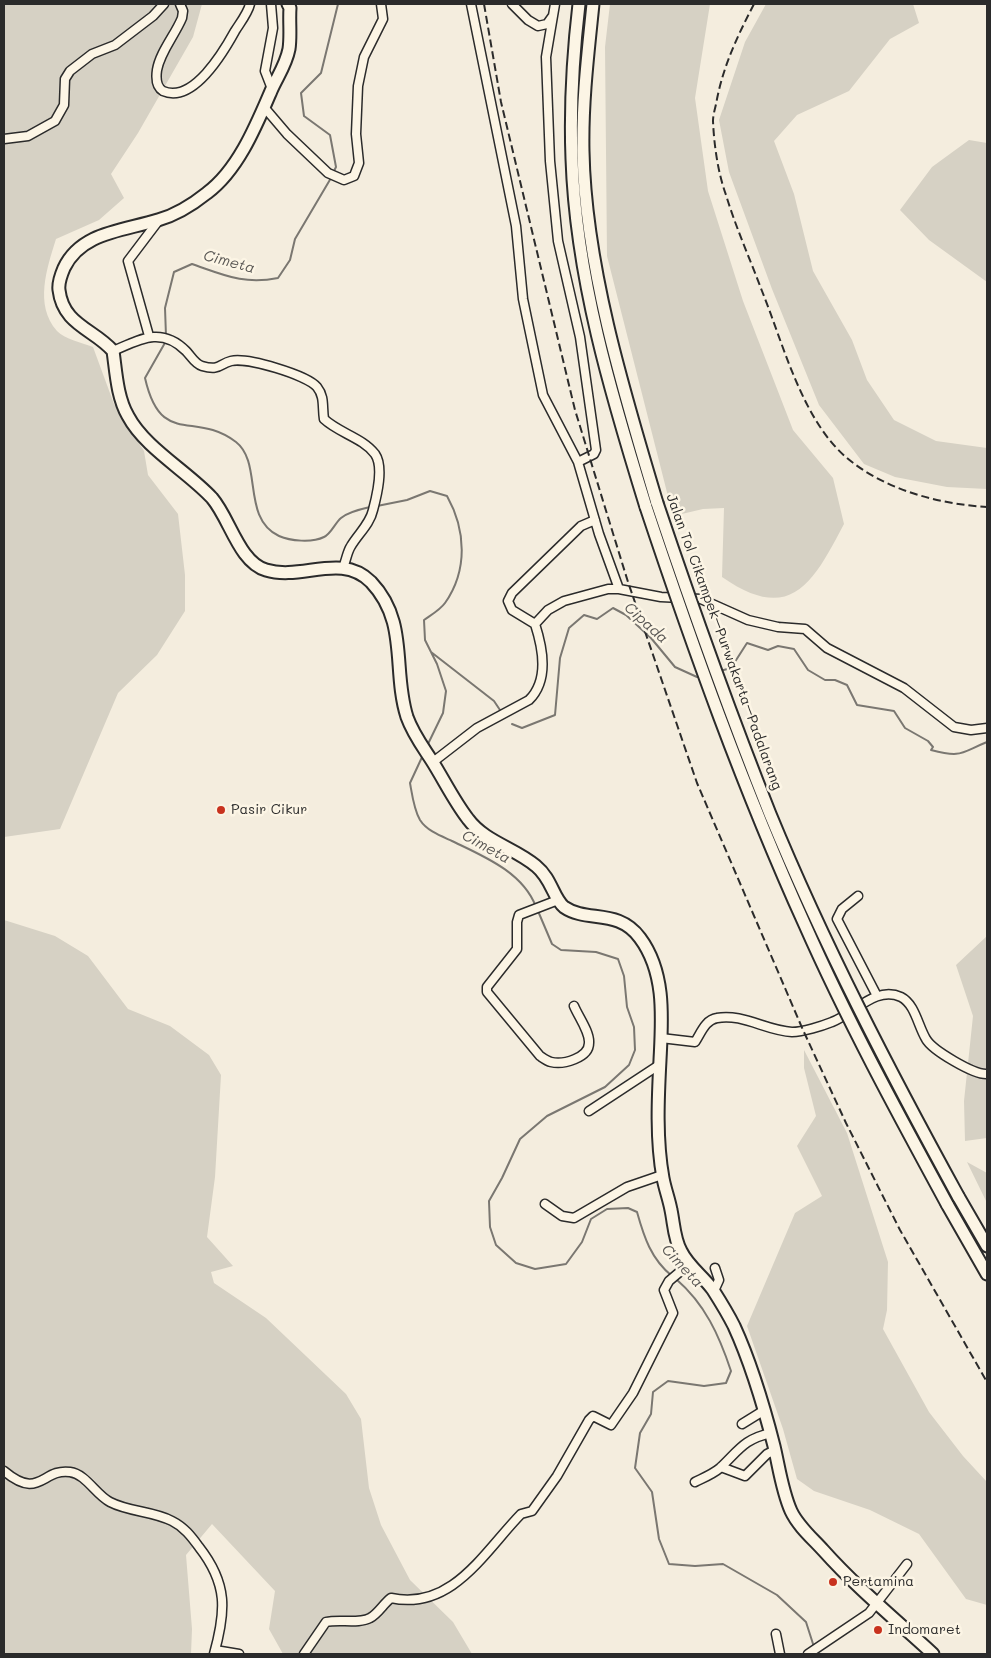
<!DOCTYPE html>
<meta charset="utf-8">
<style>
body{margin:0}
#map{position:relative;width:991px;height:1658px;overflow:hidden;background:#f4edde;font-family:Mali,sans-serif}
canvas{display:block}
.frame{position:absolute;inset:0;border:5px solid #2b2b2b;pointer-events:none}
</style>
<div id="map">
<canvas width="991" height="1658"></canvas>
<div class="frame"></div>
</div>
<script>
const g = document.querySelector('canvas').getContext('2d');
g.lineJoin = 'round';
function fill(path, color) { g.fillStyle = color; g.fill(path, 'evenodd'); }
function trace(path, color, width, dash) { g.strokeStyle = color; g.lineWidth = width; g.lineCap = dash ? 'butt' : 'round'; g.setLineDash(dash || []); g.stroke(path); }
function label(font, color, halo, rows, align = 'center') {
  g.font = font + ' Mali,sans-serif'; g.lineWidth = 5; g.setLineDash([]); g.textBaseline = 'middle'; g.strokeStyle = halo; g.fillStyle = color; for (const [text, x, y, turn = 0] of rows) {
    g.save(); g.translate(x, y); g.rotate((+turn || 0) * Math.PI / 180); g.textAlign = isNaN(turn) ? turn : align; if (halo) g.strokeText(text, 0, 0); g.fillText(text, 0, 0); g.restore();
  }
}
fill(new Path2D(`
 M4,4H202L193,37L138,133L111,174L124,198L99,220L56,239C47,268 34,305 57,331C64,339 83,343 93,347L114,404L144,451L148,475L178,514L185,575V611L157,655L118,693L60,829L4,837Z
 M610,4H710L695,98L708,191L743,301L793,430L833,478L844,524C813,583 791,625 722,577L724,508L703,509L673,516L607,256L605,47Z
 M766,4H913L919,23L890,39L849,91L797,115L774,141L794,194L813,271L852,340L867,380L894,420L936,441L987,448V489L947,487L895,477L864,464L819,405L772,289L729,172L719,120L745,42Z
 M969,140L987,143V282L929,240L900,210L932,167Z
 M4,920L55,936L88,956L128,1009L170,1026L209,1055L221,1075L215,1177L207,1237L233,1266L211,1272L214,1283L266,1318L346,1394L361,1419L369,1488L381,1525L410,1580L453,1622L472,1654H283L269,1629L275,1591L212,1524L186,1555L192,1629L191,1654H4Z
 M987,936V1138L965,1141L964,1101L973,1016L956,965Z
 M804,1050L847,1133L888,1262L887,1310L883,1329L929,1412L963,1456L987,1482V1605L966,1599L919,1534L870,1510L814,1491L797,1479L783,1429L747,1326L795,1213L822,1196L797,1146L816,1116L804,1068Z
 M967,1162L987,1173V1204V1203Z`), '#d6d1c4');
trace(new Path2D(`
 M333,173L336,167L330,135L304,116L301,93L321,73L338,4
 M166,336L165,308L174,272L192,264C224,275 244,285 278,278L290,260L295,239L331,178
 M166,341L145,378C161,448 194,410 236,442C263,463 241,518 279,536C290,541 312,543 324,537C331,534 335,523 341,518C348,512 361,509 370,507
 M377,506L407,500L430,491L447,496C466,530 468,570 445,603C440,610 431,615 424,620L425,640L437,664L446,691L443,713L427,746
 M431,652L494,701L500,710
 M720,671L731,668L747,643L768,650L778,646L794,649L808,670L825,680H835L847,685L857,705L894,711L905,728L928,741L933,747L931,750C962,758 960,753 987,742
 M512,724L522,728L555,715L560,658L569,628L584,615L597,619L613,608L626,615L651,638L675,667L697,677L701,676
 M423,755L410,783C412,794 414,810 420,820C427,831 441,836 452,841C483,856 523,872 536,907
 M538,911L552,944L561,950L596,952L618,959L624,976L627,1007L634,1027L635,1050L629,1065L605,1087L547,1116L520,1139L502,1178L489,1201L490,1227L496,1245L516,1263L535,1269L566,1264L582,1242L591,1219L607,1209L628,1208L637,1212C644,1237 651,1259 672,1276
 M676,1279C705,1304 719,1335 731,1371L726,1383L704,1386L668,1381L653,1392L651,1414L640,1433L635,1468L652,1492L659,1539L669,1564L695,1566L723,1564L777,1595L806,1622L814,1647`), '#7a7771', 2);
const minor = new Path2D(`
 M180,4L183,11L182,18C175,35 160,52 157,70C156,77 156,87 163,91C193,104 224,51 235,31C240,23 248,13 250,4
 M271,4L273,28L265,71L272,89
 M471,4L516,226L523,299L543,395L578,462L599,534L619,589
 M512,4L528,20L538,26L547,24L552,17
 M555,4L546,57L550,161L558,241L580,337L596,450L594,454L578,462
 M264,107L287,134L328,173L344,180L354,176L359,163L356,134L358,86L364,57L383,19L381,4
 M4,139L28,136L55,121L64,105L65,79L70,71L92,54L115,45L153,16L164,4
 M149,336L128,261L159,220
 M113,351C139,340 161,326 186,351C191,356 195,364 202,366C220,371 219,364 231,361C247,357 307,375 317,387C325,397 322,407 324,419C339,433 363,438 375,454C384,467 377,495 373,510C370,524 358,534 351,546C347,552 346,561 343,568
 M535,624L512,610L508,601L512,593L581,526L595,520
 M433,762L477,728L529,700C549,680 543,649 535,624L548,610L564,601L608,589H619L661,597L701,599L748,620L778,627L805,629L827,648L904,688L954,727L971,730L987,728
 M858,896L842,909L837,919L877,996
 M558,900L519,915L517,922V949L487,987V992L540,1056C543,1058 547,1061 551,1062C563,1065 589,1058 589,1043C590,1032 578,1016 574,1006
 M661,1038L695,1042C701,1033 705,1020 717,1018C742,1013 767,1031 792,1032C803,1032 822,1026 832,1022C854,1014 876,985 901,997C915,1004 918,1026 926,1039C932,1050 974,1075 987,1074
 M589,1111L659,1065
 M545,1204L562,1216L574,1218L627,1187L662,1175
 M714,1291L719,1280L715,1268
 M742,1424L763,1411
 M721,1467L745,1476L767,1454L775,1450
 M4,1471C40,1501 42,1468 70,1472C86,1474 96,1495 110,1502C129,1512 153,1511 172,1521C184,1527 191,1536 199,1547C228,1584 226,1611 214,1654
 M695,1482C703,1478 713,1474 720,1468C739,1450 744,1439 771,1433
 M776,1634L780,1654
 M215,1650L239,1654
 M304,1654L326,1622C339,1619 359,1624 370,1618C378,1614 384,1603 391,1598C452,1611 484,1552 521,1514L532,1511L557,1476L589,1420L593,1416L611,1425L633,1393L673,1313L664,1290L669,1281L689,1264
 M808,1654L869,1613L907,1564`);
const highway = new Path2D(`
 M288,4L290,8C289,21 291,36 289,49C286,65 277,77 271,91C256,126 238,170 207,193C192,205 176,215 158,220C123,231 81,232 64,268C61,275 58,283 59,290C63,325 94,329 113,351C116,372 117,397 128,416C145,448 187,471 212,498C230,519 239,562 266,570C302,581 341,552 371,582C409,622 392,670 407,717C413,734 423,747 432,761C444,780 454,801 468,819C485,842 515,848 536,866C552,879 553,898 564,907C587,923 618,908 640,938C666,973 662,1019 660,1060C658,1098 656,1140 663,1178C665,1189 669,1199 671,1210C674,1224 674,1239 681,1251C688,1266 703,1276 713,1290C720,1301 728,1314 734,1326C751,1363 764,1407 774,1446C779,1467 782,1491 791,1511C798,1526 812,1538 823,1550C857,1588 896,1620 933,1654
 M579,4C573,55 570,107 572,159C576,277 611,394 646,507
 M593,4C588,53 582,102 583,151C585,265 624,393 657,503
 M958,1196L987,1246
 M947,1204L987,1274`);
trace(minor, '#2b2b2b', 11);
trace(highway, '#2b2b2b', 15);
trace(minor, '#fcf5e5', 8);
trace(highway, '#fcf5e5', 11);
trace(new Path2D(`
 M484,4L501,102L575,410L628,582L697,783L803,1030L846,1123L900,1230L987,1382
 M754,4C738,35 724,64 717,99C716,106 713,114 713,121C714,145 718,173 726,195C736,228 750,259 762,291C783,343 802,420 847,458C885,490 939,504 987,507`), '#2b2b2b', 2, [8, 4]);
const highwayBridge = new Path2D(`
 M657,503C692,607 729,711 770,814C824,945 890,1072 958,1196
 M646,507C693,648 743,788 805,925C847,1020 897,1112 947,1204`);
trace(highwayBridge, '#2b2b2b', 15, []);
trace(highwayBridge, '#fcf5e5', 11);
for (const [x, y, r, color] of [
 [221,810,5,"#c8321e"],
 [833,1582,5,"#c8321e"],
 [878,1630,5,"#c8321e"]
]) { const dot = new Path2D(); dot.arc(x, y, r, 0, 2 * Math.PI); g.fillStyle = color; g.fill(dot); trace(dot, '#fcf5e5', 2); }
label('14px', '#2b2b2b', '#fcf5e5', [
 ["Jalan Tol Cikampek–Purwakarta–Padalarang",724,642,70]
]);
label('14px', '#2b2b2b', '#fcf5e5', [
 ["Pasir Cikur",231,810],
 ["Pertamina",843,1582],
 ["Indomaret",888,1630]
], 'left');
label('italic 15px', '#595754', '#fcf5e5', [
 ["Cimeta",229,262,15],
 ["Cipada",646,623,42],
 ["Cimeta",486,847,29],
 ["Cimeta",682,1266,47]
]);
</script>
